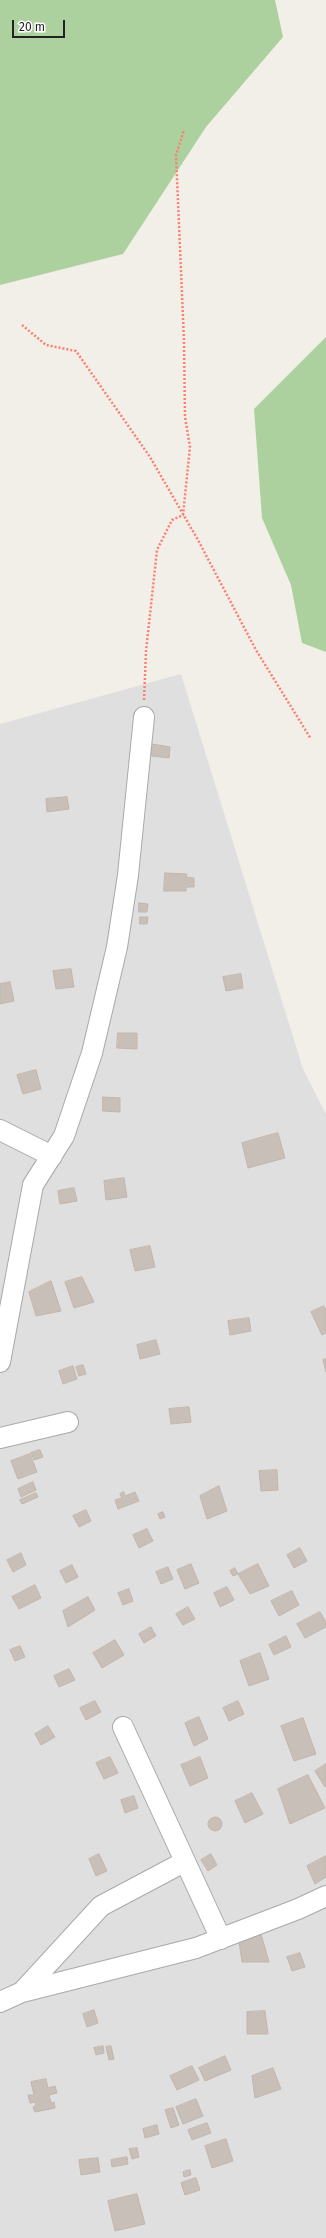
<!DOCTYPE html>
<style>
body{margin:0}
#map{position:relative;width:326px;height:2238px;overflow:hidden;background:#f2efe9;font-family:"Fira Sans",sans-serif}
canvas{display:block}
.scale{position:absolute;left:12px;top:20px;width:53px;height:18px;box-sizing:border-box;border:2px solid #222;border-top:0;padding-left:5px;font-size:12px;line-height:14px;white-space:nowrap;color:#222;-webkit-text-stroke:3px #fff;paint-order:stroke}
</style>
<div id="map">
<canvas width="326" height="2238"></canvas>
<div class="scale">20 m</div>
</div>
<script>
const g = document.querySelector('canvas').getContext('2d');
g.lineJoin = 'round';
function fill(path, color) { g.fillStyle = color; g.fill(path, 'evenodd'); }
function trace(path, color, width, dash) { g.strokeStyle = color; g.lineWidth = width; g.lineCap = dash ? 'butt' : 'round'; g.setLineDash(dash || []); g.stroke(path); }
fill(new Path2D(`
 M181,674L303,1069L326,1114V2238H0V724Z`), '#e0dfdf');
fill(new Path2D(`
 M0,0H275L283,37L206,127L123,254L0,285Z
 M326,337V652L302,643L291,585L262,518L254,409Z`), '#add19e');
const building = new Path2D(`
 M152,744L170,747L169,758L152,756Z
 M67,797L69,809L47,812L46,799Z
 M165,873L187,874L186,877L194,878V887H186V891H164Z
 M139,903L148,904L147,912H139Z
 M140,917H148L147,924H140Z
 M71,969L74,987L56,989L53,971Z
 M241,974L243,988L226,991L223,977Z
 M10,982L14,1001L0,1004V984Z
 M118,1033H137V1049L117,1048Z
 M36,1070L41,1089L23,1094L17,1075Z
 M103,1097L120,1098V1112L103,1111Z
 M278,1133L285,1158L248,1168L242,1143Z
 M124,1178L127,1197L106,1200L104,1181Z
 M74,1188L77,1201L60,1204L58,1191Z
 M150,1246L155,1267L135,1271L130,1250Z
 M82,1277L94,1302L74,1308L65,1282Z
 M51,1281L61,1311L36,1316L29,1292Z
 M324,1306L326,1310V1333L322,1335L311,1312Z
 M249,1318L251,1331L230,1335L228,1321Z
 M156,1340L160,1354L140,1359L137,1345Z
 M326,1359V1372L323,1360Z
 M83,1365L86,1374L79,1376L76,1367Z
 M73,1366L77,1379L63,1384L59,1371Z
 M189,1407L191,1422L171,1424L169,1409Z
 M40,1450L43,1457L34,1460L31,1453Z
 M30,1454L37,1472L18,1479L11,1461Z
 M277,1470L278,1490L261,1491L259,1471Z
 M33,1482L36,1490L21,1497L18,1489Z
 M219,1486L227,1511L207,1519L200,1496Z
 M124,1492L125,1496L135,1492L139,1501L118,1509L115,1500L122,1498L120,1494Z
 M36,1493L38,1497L22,1504L20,1500Z
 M86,1510L91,1521L79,1527L73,1516Z
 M163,1512L165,1517L160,1519L158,1514Z
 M147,1529L153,1541L139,1548L133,1535Z
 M300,1548L307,1561L294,1568L287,1555Z
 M21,1553L26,1565L13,1572L7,1560Z
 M191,1564L199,1583L185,1589L177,1570Z
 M258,1564L269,1586L250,1594L238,1574Z
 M72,1565L78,1577L66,1583L60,1571Z
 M168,1567L173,1579L161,1584L156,1572Z
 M235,1568L238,1574L233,1576L230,1571Z
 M35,1585L41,1598L19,1609L12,1597Z
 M227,1587L234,1600L220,1607L214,1593Z
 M129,1589L133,1601L123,1605L118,1593Z
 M292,1591L299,1605L279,1616L271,1601Z
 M88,1597L95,1610L68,1627L63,1611Z
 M188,1607L195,1619L183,1625L176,1614Z
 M320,1612L326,1622V1627L305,1638L297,1624Z
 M151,1627L156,1636L144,1643L139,1634Z
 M286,1636L291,1647L274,1655L269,1645Z
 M115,1640L124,1655L102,1668L93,1653Z
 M20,1646L25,1657L15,1661L10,1650Z
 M260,1653L269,1679L249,1686L240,1661Z
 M69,1669L75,1680L59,1687L54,1676Z
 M95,1701L101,1712L86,1720L80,1708Z
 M238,1701L244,1714L229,1721L223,1708Z
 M199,1717L208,1739L194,1746L185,1723Z
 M303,1718L316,1754L294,1761L281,1726Z
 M48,1726L55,1737L41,1745L35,1734Z
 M110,1757L118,1773L104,1779L96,1763Z
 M200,1757L208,1778L190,1786L181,1765Z
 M326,1764V1786L325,1787L315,1771Z
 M308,1775L325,1808L290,1824L278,1789Z
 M252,1793L263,1814L245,1823L235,1801Z
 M134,1796L138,1808L125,1813L121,1800Z
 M208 1824a7 7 0 1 1 14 0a7 7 0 1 1-14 0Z
 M99,1854L107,1871L96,1876L89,1859Z
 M211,1854L217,1865L208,1871L201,1860Z
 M326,1856V1877L315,1884L307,1866Z
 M261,1934L269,1962H242L239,1942Z
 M300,1953L305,1967L292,1971L287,1957Z
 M94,2010L98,2023L87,2027L83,2014Z
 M265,2011L268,2034H247V2012Z
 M103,2046L104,2053L96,2055L94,2048Z
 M111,2046L114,2059L109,2060L106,2047Z
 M225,2056L231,2070L205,2081L199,2068Z
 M192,2066L199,2080L177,2090L170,2076Z
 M273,2068L281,2089L255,2098L252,2076Z
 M46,2079L48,2088L55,2086L57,2093L49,2095L51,2103L54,2102L55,2108L35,2112L33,2107L36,2106L35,2102L30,2103L28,2095H34L31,2082Z
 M196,2099L203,2116L183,2124L176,2107Z
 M173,2108L179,2125L171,2128L165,2110Z
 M207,2123L211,2133L192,2140L188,2130Z
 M157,2125L159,2134L145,2138L143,2129Z
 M226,2139L233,2161L212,2168L205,2146Z
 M137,2148L139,2157L132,2159L129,2149Z
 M127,2157L128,2164L112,2167L111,2160Z
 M98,2158L100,2172L81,2175L79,2160Z
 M190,2170L191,2175L184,2177L183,2172Z
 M196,2178L200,2190L185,2195L181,2183Z
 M137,2194L145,2224L115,2231L108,2201Z`);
fill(building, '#c7bfb8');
trace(building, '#c4b6ab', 1);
const minor = new Path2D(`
 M0,1130L52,1156
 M0,1362L33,1185L64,1136L92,1053L117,947L128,875L144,717
 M0,1438L68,1422
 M123,1727L221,1939
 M22,1992L101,1906L184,1862
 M0,2002L22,1992L196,1948L298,1909L326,1896`);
trace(minor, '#a9a9a9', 22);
trace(new Path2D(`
 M22,325L46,345L76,351L150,457L198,540L256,650L311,739
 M144,700L146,651L157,550L172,520L183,515L190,447L185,417L184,341L176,155L184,130`), '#fa8072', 2.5, [2, 2]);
trace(minor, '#fff', 20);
</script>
